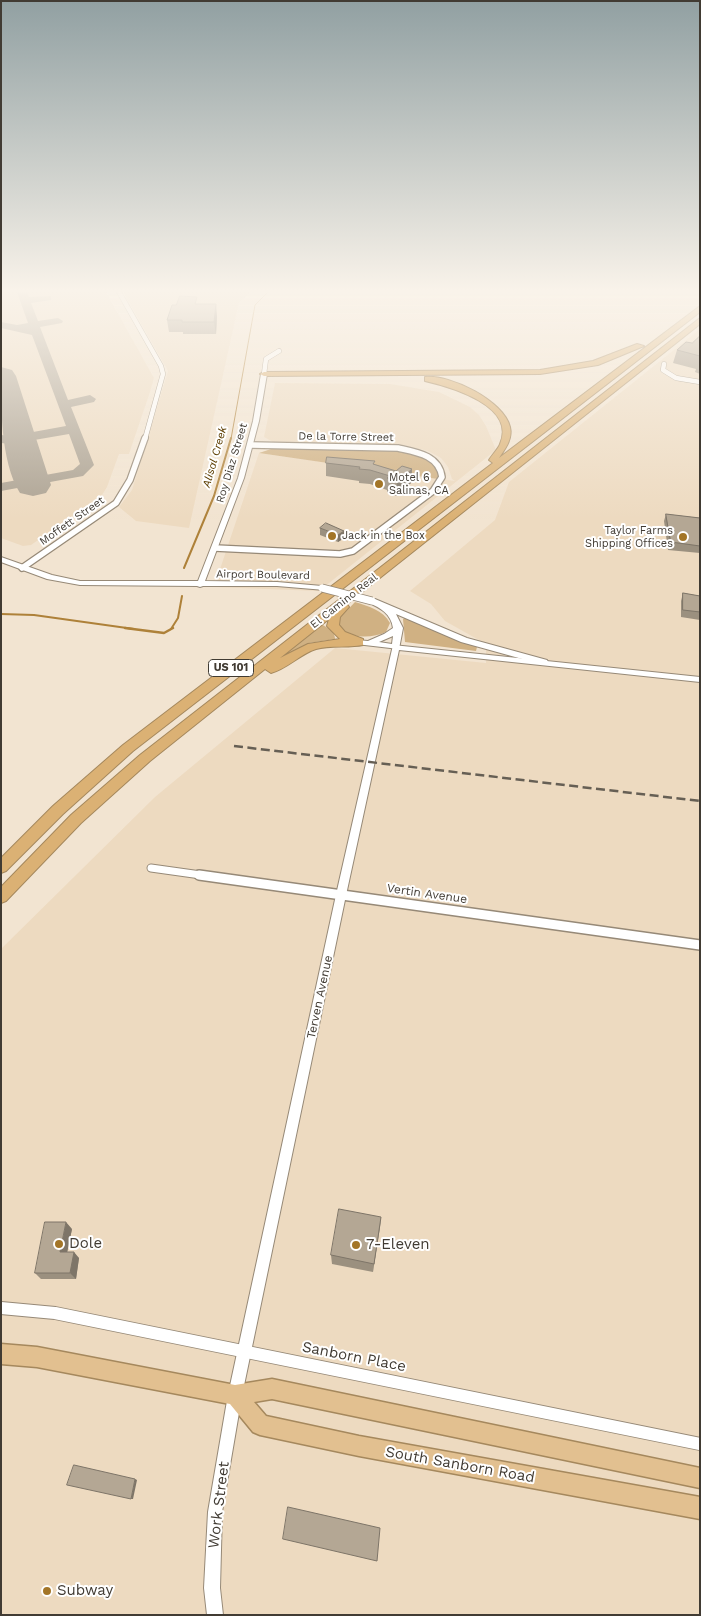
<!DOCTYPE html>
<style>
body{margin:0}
#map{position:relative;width:701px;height:1616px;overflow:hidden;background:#f2e4d1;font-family:"Work Sans",sans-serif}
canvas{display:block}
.frame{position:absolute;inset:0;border:2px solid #413b33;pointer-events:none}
</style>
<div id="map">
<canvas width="701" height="1616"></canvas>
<div class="frame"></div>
</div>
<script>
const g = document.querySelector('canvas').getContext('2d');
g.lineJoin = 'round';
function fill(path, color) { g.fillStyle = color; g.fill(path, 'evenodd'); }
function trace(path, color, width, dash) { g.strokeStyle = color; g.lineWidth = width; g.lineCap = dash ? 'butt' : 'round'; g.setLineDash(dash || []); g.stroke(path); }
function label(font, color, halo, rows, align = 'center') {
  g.font = font + ' "Work Sans",sans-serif'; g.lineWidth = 4; g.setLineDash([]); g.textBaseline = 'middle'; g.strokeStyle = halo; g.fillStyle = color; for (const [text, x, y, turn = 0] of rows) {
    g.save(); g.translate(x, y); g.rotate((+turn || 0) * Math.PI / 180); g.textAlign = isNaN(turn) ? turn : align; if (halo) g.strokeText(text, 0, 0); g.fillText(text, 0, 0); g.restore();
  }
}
fill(new Path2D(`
 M106,292L154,378L150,392L129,454H119L107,487L102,495L31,545L23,546L1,538V292Z
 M123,292H250L239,303L189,528L136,521L119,507L132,490L168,371Z
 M700,329V1615H1V949L155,797L335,648L486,663V644L445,621L431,604L410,591L495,520L509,482Z
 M275,383L390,384L439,392L470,407L479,415L486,426L496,450L319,591L214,587L259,453L455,481L452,479L448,467L441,458L428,451L404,445L273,442L264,437Z`), '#eddac0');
fill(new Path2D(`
 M274,448L398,451C413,454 440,458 438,479L259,453Z
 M355,602C368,606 383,610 390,623L386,632C373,638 353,639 340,629L337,621Z
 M407,617L477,647L476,651L405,642L403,619Z
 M321,624C328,628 335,631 335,639L309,643L285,656L283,655Z`), '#d0b183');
trace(new Path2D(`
 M231,439L255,305L268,292`), '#ae8139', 1);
trace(new Path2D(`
 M184,568L214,496L231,438
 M1,614L34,615L134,629
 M171,629L178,618L182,596`), '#ae8139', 2);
trace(new Path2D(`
 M125,628L164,633L173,628`), '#ae8139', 2.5);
fill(new Path2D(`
 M17,292H27L29,297L51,296V300L31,303L38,321L58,318L63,321L62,323L40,327L68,400L90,395L96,399L94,402L71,407L94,465L83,476L1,491V483L73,470L80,464L69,434L11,444L1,443V435L11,436L66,426L32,335L1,328V322L17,325L28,323Z`), '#aca292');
fill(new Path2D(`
 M1,367L12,370L16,376L51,485L46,493L33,496L20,493C0,461 1,404 1,367Z`), '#aca292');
const minorFar4 = new Path2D(`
 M119,292L161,366L163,374L145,439
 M664,364L663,370L676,378L700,382
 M264,374L266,359L279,351`);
const minorFar3 = new Path2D(`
 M215,548L340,554L353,551L433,491L442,477C439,455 416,452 398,448L251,445
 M22,568L116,503L130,480L145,438`);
const minorFar2 = new Path2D(`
 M151,868L208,876`);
const minorFar1 = new Path2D(`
 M199,875L700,945`);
const minor = new Path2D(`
 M1,1308L55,1313L700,1444`);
const tertiary = new Path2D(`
 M393,645L700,677V682L399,650L346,895L242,1395L222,1512L220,1588L223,1615H207L204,1588L208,1512L228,1395L336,895Z`);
const secondary = new Path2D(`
 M264,372L267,374L259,421L244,478L205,581L277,582L322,586H325V590L277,586H203L200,587L197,586L80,585L47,579L1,562V557L52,575L80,581H198L238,478L253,421L261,374Z
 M369,599H375L467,638L547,660L548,662L544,665L461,642L396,614L403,628L399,649L356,644V640L368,641L384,634L393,628C391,614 381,608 369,603ZM393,636L392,644L379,642Z`);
const trunk = new Path2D(`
 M1,1344L37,1347L235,1385L272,1379L700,1468V1488L272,1399L254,1402L266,1416L359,1436L700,1497V1519L359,1456L260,1435L253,1432L230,1404L37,1367L1,1364Z`);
const motorway = new Path2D(`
 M700,306V312L133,751L63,814L6,871L1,873V858L53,806L123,745L493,463L489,460C492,455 498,449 500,444C517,406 451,387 425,381V377C450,374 504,401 510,427C513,439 505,449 499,458Z
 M700,318V324L347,604L349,607L340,617L339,625L345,632L363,639V645C348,648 332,645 316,649C300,654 287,669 271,673L265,669L150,761L81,823L6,901L1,903V887L71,815L140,755ZM329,619L327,626L340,639L308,644L280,658Z
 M637,344L644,346L598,365L540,374L264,376L260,374L264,372L540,370L593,361Z`);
trace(minorFar4, '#968977', 5.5);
trace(minorFar3, '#968977', 8);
trace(minorFar2, '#968977', 9);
trace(minorFar1, '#968977', 12);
trace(minor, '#968977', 14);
trace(tertiary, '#968977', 2);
trace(secondary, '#968977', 2);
trace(trunk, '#a5885d', 3);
trace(motorway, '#a5885d', 2);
trace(minorFar4, '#fff', 4.5);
trace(minorFar3, '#fff', 5.5);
trace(minorFar2, '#fff', 7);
trace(minorFar1, '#fff', 9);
trace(minor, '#fff', 12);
fill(tertiary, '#fff');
fill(secondary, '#fff');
fill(trunk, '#e2c090');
fill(motorway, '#dbb174');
trace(new Path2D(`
 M234,746L700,801`), '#665f54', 2.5, [9, 4.5]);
const secondaryBridge = new Path2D(`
 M322,588L372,601`);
trace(secondaryBridge, '#968977', 9, []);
trace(secondaryBridge, '#fff', 7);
fill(new Path2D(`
 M198,304L217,316L216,334H183V332H169L167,320Z
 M700,336V374L695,372L696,369L673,363L677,350L692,343Z
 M326,463L375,465L396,471L412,469L411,483L396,496L387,492V490L370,484L359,483V481L326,476Z
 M666,514L700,518V553L668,550L664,521Z
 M320,528L344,538L338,542L320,535Z
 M683,593L700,596V620L681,617V601Z
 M381,1217L373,1272L332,1264L331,1255Z
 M72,1229L67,1252L79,1258L76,1279H41L35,1273Z`), '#9b907f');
fill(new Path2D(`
 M216,304L217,316L216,334L214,322Z
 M412,469L411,483L396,496L397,482Z
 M344,531V538L338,542V535Z
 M381,1217L380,1227L373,1272L374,1264Z
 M66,1222L72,1229L66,1258L60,1252Z
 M74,1252L79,1258L76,1279L70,1273Z
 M135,1479L137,1480L133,1499H131Z`), '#7e7568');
const building = new Path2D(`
 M180,296L197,297L195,304H216L214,322H182V320H167L172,305H176Z
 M700,336V356L677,350L686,342L692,343Z
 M327,457L375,461L373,464L396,471L402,466L412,469L397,482L387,478L390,476L370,470L359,469L360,467L326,463Z
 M666,514L700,518V546L671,542Z
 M326,523L344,531L338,535L320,528Z
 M683,593L700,596V612L683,610Z
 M339,1209L381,1217L374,1264L331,1255Z
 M45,1222H66L60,1252H74L70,1273H35Z
 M74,1465L135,1479L131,1499L67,1485Z
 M288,1507L380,1528L377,1561L283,1539Z`);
fill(building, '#b4a794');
trace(building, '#7e7568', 1);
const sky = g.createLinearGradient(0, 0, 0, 519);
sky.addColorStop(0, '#91a0a2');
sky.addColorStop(0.56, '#f9f3ea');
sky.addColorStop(1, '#f9f3ea00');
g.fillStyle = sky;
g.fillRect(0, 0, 701, 519);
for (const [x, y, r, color] of [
 [379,484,5,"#a37527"],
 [332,536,5,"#a37527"],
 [683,537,5,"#a37527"],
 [59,1244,5,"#a37527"],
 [356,1245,5,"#a37527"],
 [47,1591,5,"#a37527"]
]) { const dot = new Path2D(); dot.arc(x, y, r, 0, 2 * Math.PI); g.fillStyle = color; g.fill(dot); trace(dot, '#fff', 2); }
label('11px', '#413b33', '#fff', [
 ["De la Torre Street",346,437,1],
 ["Roy Diaz Street",232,463,-73],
 ["Moffett Street",72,521,-35],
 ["Airport Boulevard",263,575,1],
 ["El Camino Real",344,601,-38]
]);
label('italic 11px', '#5d3e02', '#fff', [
 ["Alisal Creek",215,457,-74]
]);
label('11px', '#413b33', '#fff', [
 ["Motel 6",389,478],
 ["Salinas, CA",389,491],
 ["Taylor Farms",673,531,"right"],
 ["Shipping Offices",673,544,"right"],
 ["Jack in the Box",342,536]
], 'left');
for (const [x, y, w] of [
 [231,668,45]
]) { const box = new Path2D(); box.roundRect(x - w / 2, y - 8.5, w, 17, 4); g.fillStyle = '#fff'; g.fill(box); trace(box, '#413b33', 1); }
label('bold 11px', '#413b33', null, [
 ["US 101",231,668]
]);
label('12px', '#413b33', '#fff', [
 ["Vertin Avenue",427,894,8],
 ["Terven Avenue",320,997,-78]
]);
label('15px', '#413b33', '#fff', [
 ["Dole",69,1244],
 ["7-Eleven",366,1245],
 ["Subway",57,1591]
], 'left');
label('15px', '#413b33', '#fff', [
 ["Sanborn Place",354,1357,11],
 ["South Sanborn Road",460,1465,10],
 ["Work Street",219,1505,-83]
]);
</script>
